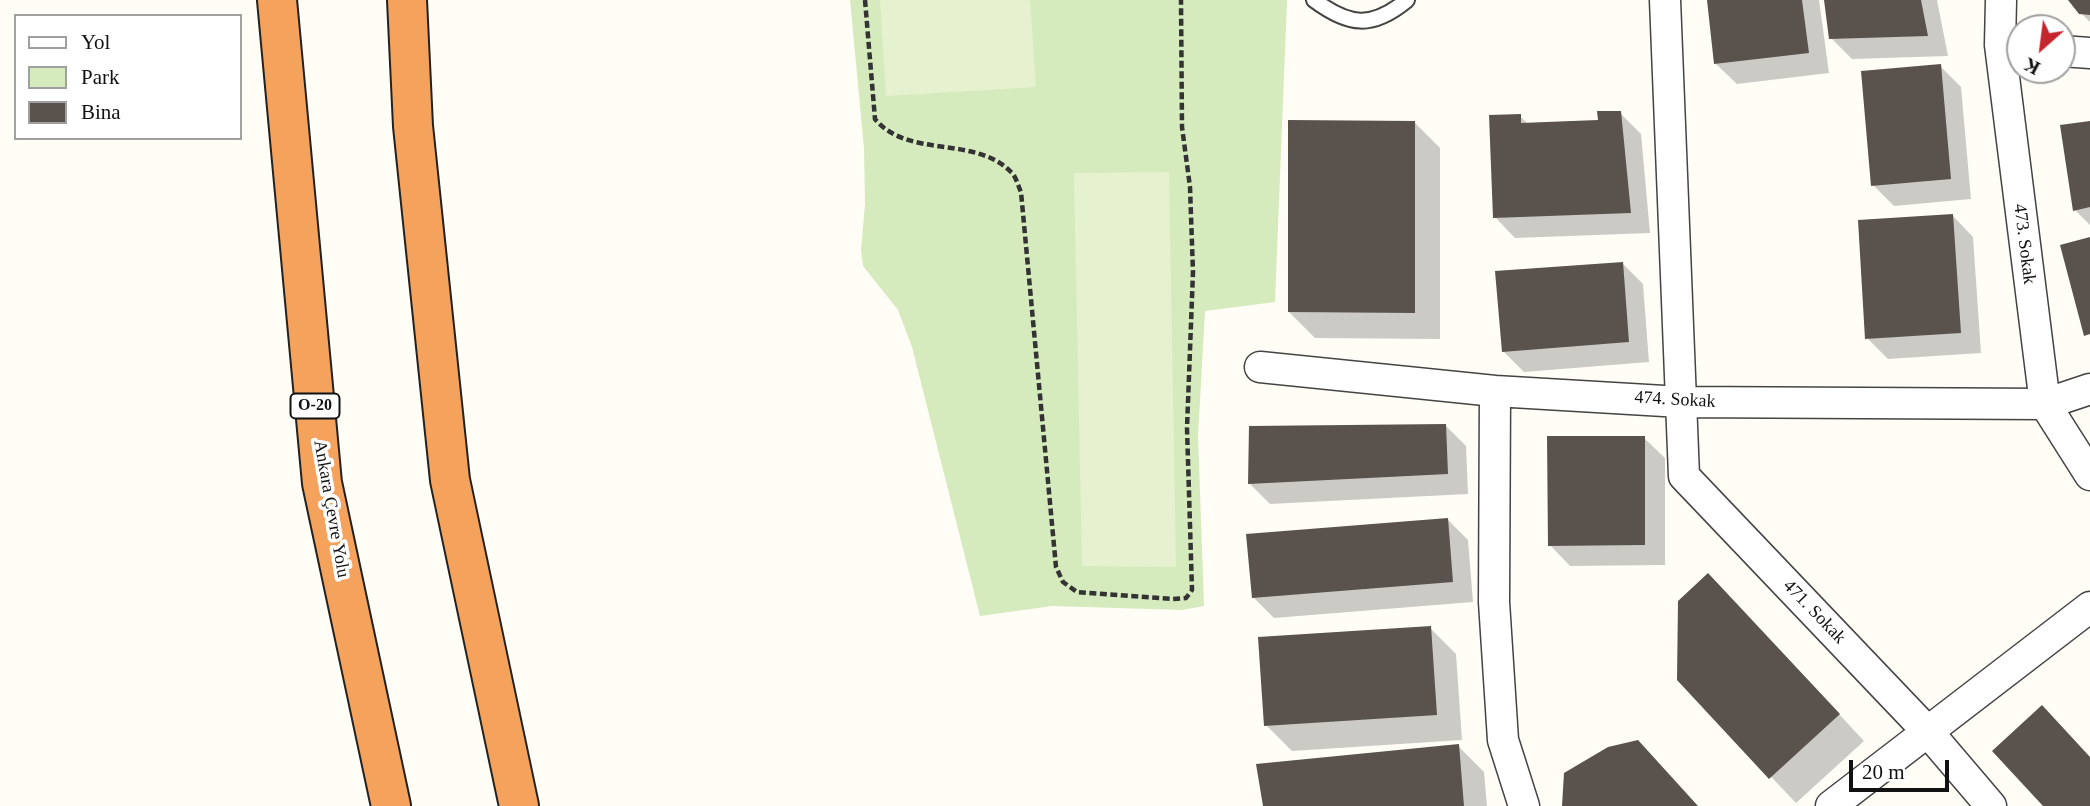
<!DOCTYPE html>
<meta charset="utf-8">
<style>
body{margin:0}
#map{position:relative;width:2090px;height:806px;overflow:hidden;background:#fffdf5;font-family:"Times New Roman",serif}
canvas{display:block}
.legend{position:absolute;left:14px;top:14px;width:228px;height:126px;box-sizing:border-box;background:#fff;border:2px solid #a0a0a0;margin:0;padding:9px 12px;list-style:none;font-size:21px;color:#111}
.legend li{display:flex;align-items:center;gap:14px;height:35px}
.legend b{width:35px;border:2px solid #a0a0a0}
.north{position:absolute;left:2006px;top:14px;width:70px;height:70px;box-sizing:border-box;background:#fff;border:2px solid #a0a0a0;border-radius:50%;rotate:208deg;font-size:19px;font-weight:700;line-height:28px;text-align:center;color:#111}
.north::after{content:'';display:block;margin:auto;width:24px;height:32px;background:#c4262e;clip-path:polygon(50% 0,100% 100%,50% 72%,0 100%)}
.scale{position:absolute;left:1849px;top:760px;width:100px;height:32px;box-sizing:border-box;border:4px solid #111;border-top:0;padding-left:9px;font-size:21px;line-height:24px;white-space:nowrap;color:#111;-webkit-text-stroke:5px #fff;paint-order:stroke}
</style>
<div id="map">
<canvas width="2090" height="806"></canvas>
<ul class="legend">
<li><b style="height:9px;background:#fff"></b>Yol</li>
<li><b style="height:19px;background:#d5ebbd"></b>Park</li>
<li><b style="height:19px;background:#5a524d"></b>Bina</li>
</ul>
<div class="north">K</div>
<div class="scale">20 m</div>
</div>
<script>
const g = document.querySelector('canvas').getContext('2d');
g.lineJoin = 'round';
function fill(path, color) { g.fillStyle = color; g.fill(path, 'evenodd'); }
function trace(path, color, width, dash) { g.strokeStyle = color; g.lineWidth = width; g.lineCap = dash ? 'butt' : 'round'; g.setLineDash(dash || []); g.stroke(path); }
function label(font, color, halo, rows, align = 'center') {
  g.font = font + ' "Times New Roman",serif'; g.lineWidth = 7; g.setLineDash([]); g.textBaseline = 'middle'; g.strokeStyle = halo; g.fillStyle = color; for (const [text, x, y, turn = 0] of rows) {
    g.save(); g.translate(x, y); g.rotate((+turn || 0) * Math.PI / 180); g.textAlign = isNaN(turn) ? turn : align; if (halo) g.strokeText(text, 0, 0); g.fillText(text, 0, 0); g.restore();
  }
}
fill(new Path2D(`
 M850,0H1287L1275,302L1205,311L1198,436L1204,606L1182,610L1052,606L980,616L912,347L898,310L863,266L861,250L865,204L864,148Z`), '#d5ebbd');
fill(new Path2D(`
 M880,0H1030L1036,87L886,96Z
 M1169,172L1176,567L1082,566L1074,173Z`), '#e6f2cf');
fill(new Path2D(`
 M1709,0H1819L1829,73L1737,84L1716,64Z
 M1825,0H1937L1948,56L1852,59L1831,38Z
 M2070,0H2090V22L2081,13Z
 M1940,66L1961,87L1971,199L1894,206L1873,185Z
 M1620,113L1641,134L1650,233L1515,238L1495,217L1520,116L1529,125L1600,122Z
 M1414,122L1440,148V339L1315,338L1289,312Z
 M2090,122V225L2075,210Z
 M1953,216L1973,237L1981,353L1888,359L1867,338Z
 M1622,263L1643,284L1649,362L1524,372L1503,351Z
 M1445,425L1466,446L1468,494L1270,504L1249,483Z
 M1644,438L1665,458V565L1570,566L1550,545Z
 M1448,520L1468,540L1473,602L1274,618L1253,597Z
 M1734,601L1864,741L1796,803L1679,680Z
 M1430,628L1456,654L1462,740L1292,751L1266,725Z
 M1458,746L1484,772L1487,806H1265Z`), '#0003');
fill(new Path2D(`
 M1707,0H1802L1809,53L1714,64Z
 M1824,0H1921L1928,36L1829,39Z
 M2068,0H2090V15L2079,14Z
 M1941,64L1951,179L1871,186L1861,71Z
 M1597,111H1621L1631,213L1493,218L1489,115L1521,114V123L1598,120Z
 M1288,120L1415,121V313L1288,312Z
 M2090,121V207L2073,211L2060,125Z
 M1953,214L1961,333L1865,339L1858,220Z
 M2090,237V334L2084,336L2060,245Z
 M1623,262L1629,342L1502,352L1495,271Z
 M1446,424L1448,474L1248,484L1249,426Z
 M1547,436H1645V545L1548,546Z
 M1448,518L1453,582L1252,598L1246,534Z
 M1708,573L1840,714L1769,779L1677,680L1678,601Z
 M1431,626L1437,715L1264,726L1258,637Z
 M2042,705L2090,757V806H2043L1992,751Z
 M1638,740L1698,806H1562L1564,773L1608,747Z
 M1459,744L1464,806H1263L1256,764Z`), '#5a524d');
const lane = new Path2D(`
 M1314,0C1349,26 1372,29 1407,0`);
const street = new Path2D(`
 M1665,0L1684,476L1928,732L1991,806
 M2001,0L2000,45L2045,404L2090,475
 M2062,51L2090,53
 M1260,367L1495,391L1681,402L2045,404L2090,389
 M1495,391L1494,602L1503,740L1524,806
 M1831,806L2090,607`);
const highway = new Path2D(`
 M277,0L322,483L391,806
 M407,0L413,126L450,480L519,806`);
trace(lane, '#444', 18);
trace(street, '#444', 33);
trace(highway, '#222', 42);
trace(new Path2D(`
 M865,0L875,119C908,159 975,135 1011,172C1016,176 1018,186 1021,192L1056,567L1063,582L1077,592L1172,599L1186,598L1192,590L1187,428L1193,272L1190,187L1182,127L1181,0`), '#333', 4.5, [7, 3.5]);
trace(lane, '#fff', 14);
trace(street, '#fff', 30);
trace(highway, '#f5a25d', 38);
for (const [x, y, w] of [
 [315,406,49]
]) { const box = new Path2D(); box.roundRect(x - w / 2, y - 12.5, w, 25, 5); g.fillStyle = '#fff'; g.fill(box); trace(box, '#111', 2); }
label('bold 16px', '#111', null, [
 ["O-20",315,406]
]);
label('18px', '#111', '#fff', [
 ["473. Sokak",2024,244,83],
 ["474. Sokak",1675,400,3],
 ["Ankara Çevre Yolu",331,509,80],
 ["471. Sokak",1814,612,46]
]);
</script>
